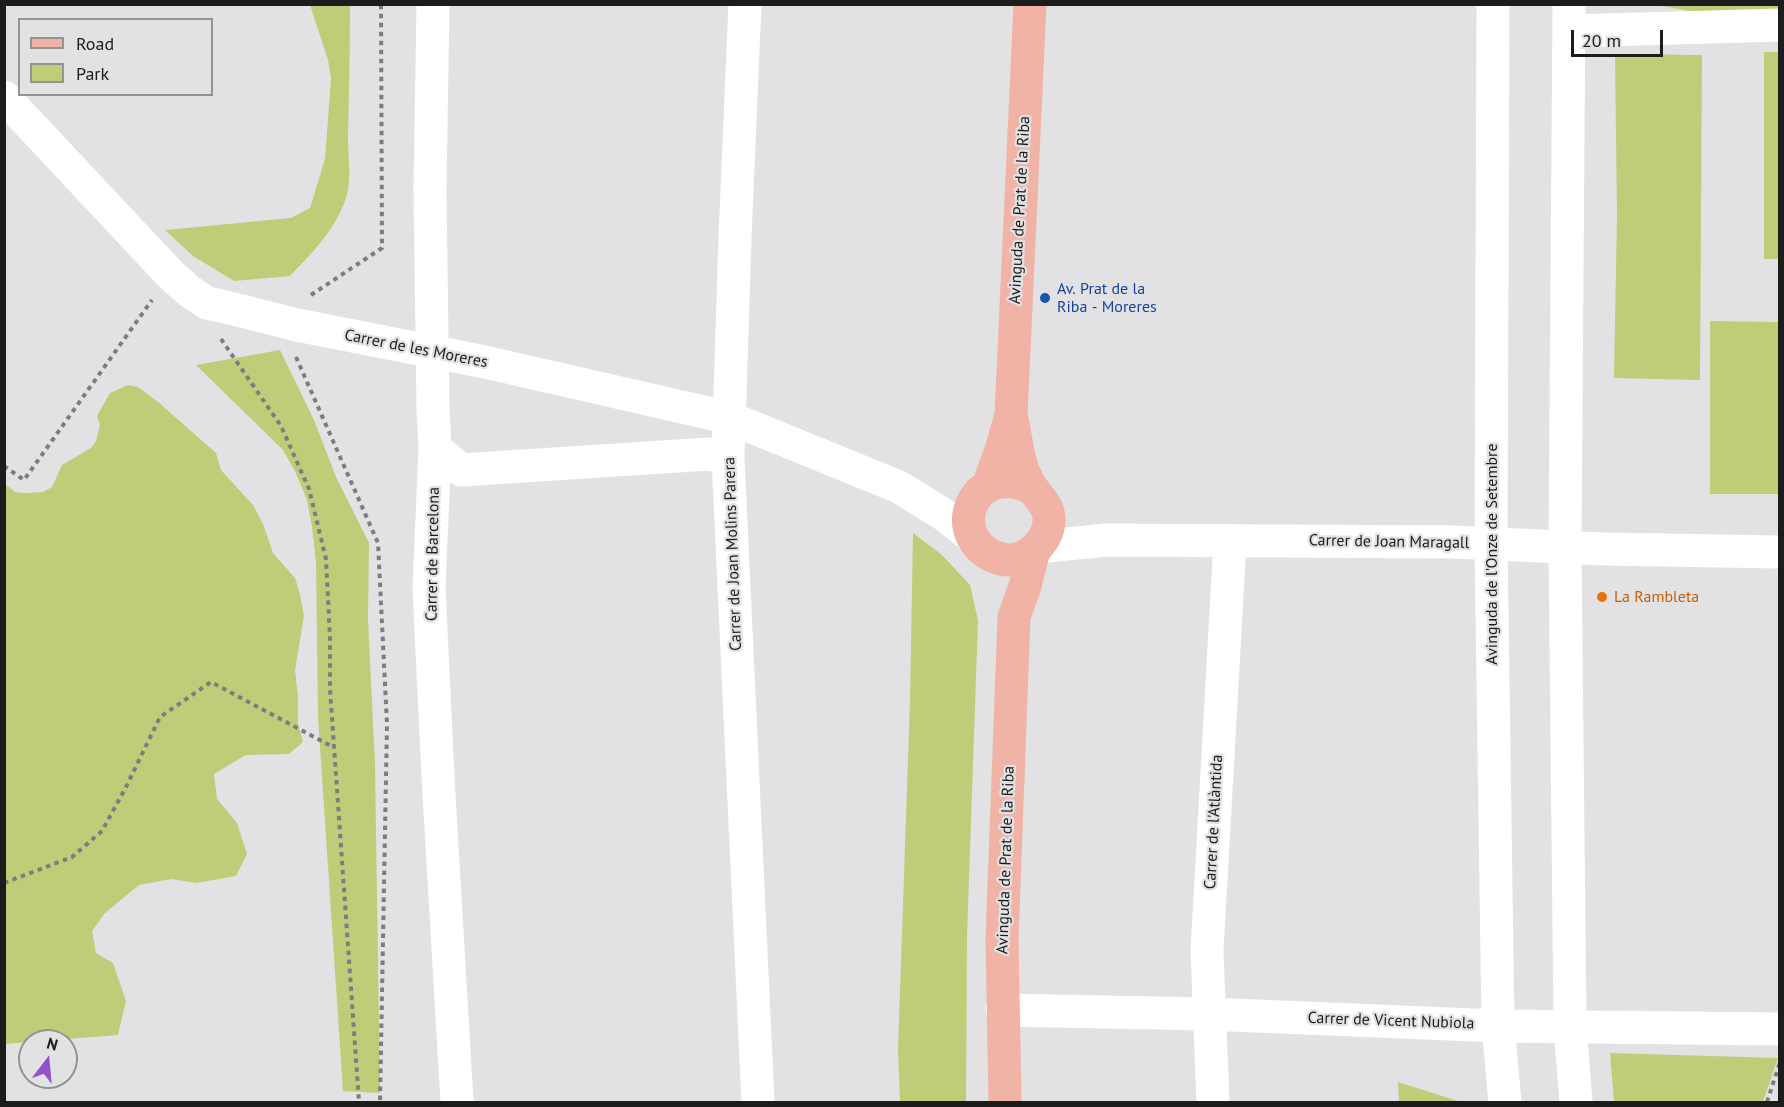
<!DOCTYPE html>
<meta charset="utf-8">
<style>
body{margin:0}
#map{position:relative;width:1784px;height:1107px;overflow:hidden;background:#e2e2e5;font-family:"PT Sans",sans-serif}
canvas{display:block}
.frame{position:absolute;inset:0;border:6px solid #1c1c1d;pointer-events:none}
.legend{position:absolute;left:18px;top:18px;width:195px;height:78px;box-sizing:border-box;background:#e2e2e5;border:2px solid #939395;margin:0;padding:8px 10px;list-style:none;font-size:18px;color:#1c1c1d}
.legend li{display:flex;align-items:center;gap:12px;height:30px}
.legend b{width:30px;border:2px solid #939395}
.north{position:absolute;left:18px;top:1029px;width:60px;height:60px;box-sizing:border-box;background:#e2e2e5;border:2px solid #939395;border-radius:50%;rotate:16deg;font-size:16px;font-weight:700;line-height:24px;text-align:center;color:#1c1c1d}
.north::after{content:'';display:block;margin:auto;width:21px;height:27px;background:#9452c7;clip-path:polygon(50% 0,100% 100%,50% 72%,0 100%)}
.scale{position:absolute;left:1571px;top:30px;width:92px;height:27px;box-sizing:border-box;border:3px solid #1c1c1d;border-top:0;padding-left:8px;font-size:18px;line-height:21px;white-space:nowrap;color:#1c1c1d;-webkit-text-stroke:4px #e2e2e5;paint-order:stroke}
</style>
<div id="map">
<canvas width="1784" height="1107"></canvas>
<div class="frame"></div>
<ul class="legend">
<li><b style="height:8px;background:#f0b3a6"></b>Road</li>
<li><b style="height:16px;background:#c1cc79"></b>Park</li>
</ul>
<div class="north">N</div>
<div class="scale">20 m</div>
</div>
<script>
const g = document.querySelector('canvas').getContext('2d');
g.lineJoin = 'round';
function fill(path, color) { g.fillStyle = color; g.fill(path, 'evenodd'); }
function trace(path, color, width, dash) { g.strokeStyle = color; g.lineWidth = width; g.lineCap = dash ? 'butt' : 'round'; g.setLineDash(dash || []); g.stroke(path); }
function label(font, color, halo, rows, align = 'center') {
  g.font = font + ' "PT Sans",sans-serif'; g.lineWidth = 4.5; g.setLineDash([]); g.textBaseline = 'middle'; g.strokeStyle = halo; g.fillStyle = color; for (const [text, x, y, turn = 0] of rows) {
    g.save(); g.translate(x, y); g.rotate((+turn || 0) * Math.PI / 180); g.textAlign = isNaN(turn) ? turn : align; if (halo) g.strokeText(text, 0, 0); g.fillText(text, 0, 0); g.restore();
  }
}
fill(new Path2D(`
 M1779,4L1780,10H1741V20L1656,5Z
 M310,5H350C350,49 349,94 348,138C348,158 352,179 346,198C336,229 312,253 290,276L234,281L193,256L165,230L291,218L310,208L325,159L331,79L328,60Z
 M1764,52H1779V259H1764Z
 M1615,54L1702,55L1700,380L1614,378L1617,215Z
 M1710,321L1779,322V494H1710Z
 M280,350L314,420L336,477L369,543L368,620L375,763L380,1093L343,1091L318,717L316,562L312,527L307,500L295,471L283,450L196,365Z
 M128,385L138,387L157,401L216,453L221,470L253,505L263,524L273,553L295,578L300,594L304,616L295,670L298,697V723L303,742L289,754L246,755L214,774L217,799L237,823L247,854L236,876L196,883L171,879L139,885L105,913L92,931L96,953L113,963L126,1001L118,1035L5,1044V484L15,492L25,493L43,492L52,487L62,465L91,448L96,441L100,425L97,416L110,393Z
 M913,533L942,555L970,585L978,620L967,936L966,1102H900L898,1049L910,701Z
 M1610,1053L1778,1058L1763,1102H1614Z
 M1398,1082L1461,1102H1399Z`), '#c1cc79');
trace(new Path2D(`
 M311,295L382,248L381,4
 M221,339L281,426L309,489L326,559L330,637V690L359,1102
 M296,357L378,543L387,724L380,1102
 M4,466L24,480L152,300
 M4,883L72,857L102,831L126,787L160,717L211,682L333,747
 M1767,1102L1780,1062`), '#7d7d7f', 4, [4.5, 4.5]);
trace(new Path2D(`
 M433,4L430,190L433,409L435,448L429,588L438,777L457,1102
 M745,4L735,237L728,458L758,1102
 M1493,4L1491,544L1498,1026L1505,1102
 M1569,4L1565,547L1570,1027L1576,1102
 M1570,31L1780,25
 M4,97L170,274L189,291L207,303L226,307L297,325L485,362L730,418L899,487L946,516L971,536
 M435,448L461,470L709,454L728,458
 M1037,547L1106,540L1454,542L1605,549L1780,552
 M1002,1010L1208,1014L1498,1026L1780,1029
 M1213,1102L1207,951L1230,541`), '#fff', 33);
trace(new Path2D(`
 M1012,419C1016,436 1017,456 1024,473C1027,478 1029,484 1033,489C1038,497 1045,502 1048,512C1055,537 1026,566 1001,559C942,542 970,457 1033,489
 M988,486L1002,447L1011,415L1030,4
 M1005,1102L1002,939L1014,617L1025,586L1034,550`), '#f0b3a6', 33);
for (const [x, y, r, color] of [
 [1045,298,6,"#1a4fb4"],
 [1602,597,6,"#e8710a"]
]) { const dot = new Path2D(); dot.arc(x, y, r, 0, 2 * Math.PI); g.fillStyle = color; g.fill(dot); trace(dot, '#e2e2e5', 2); }
label('16px', '#1c1c1d', '#e2e2e5', [
 ["Avinguda de Prat de la Riba",1020,210,-87],
 ["Carrer de les Moreres",416,349,11],
 ["Carrer de Joan Maragall",1389,542,1],
 ["Carrer de Barcelona",433,554,-89],
 ["Carrer de Joan Molins Parera",733,554,-92],
 ["Avinguda de l'Onze de Setembre",1492,554,-90],
 ["Carrer de l'Atlàntida",1214,822,-87],
 ["Avinguda de Prat de la Riba",1006,860,-88],
 ["Carrer de Vicent Nubiola",1391,1021,2]
]);
label('16px', '#164399', '#e2e2e5', [
 ["Av. Prat de la",1057,289],
 ["Riba - Moreres",1057,307]
], 'left');
label('16px', '#c56008', '#e2e2e5', [
 ["La Rambleta",1614,597]
], 'left');
</script>
